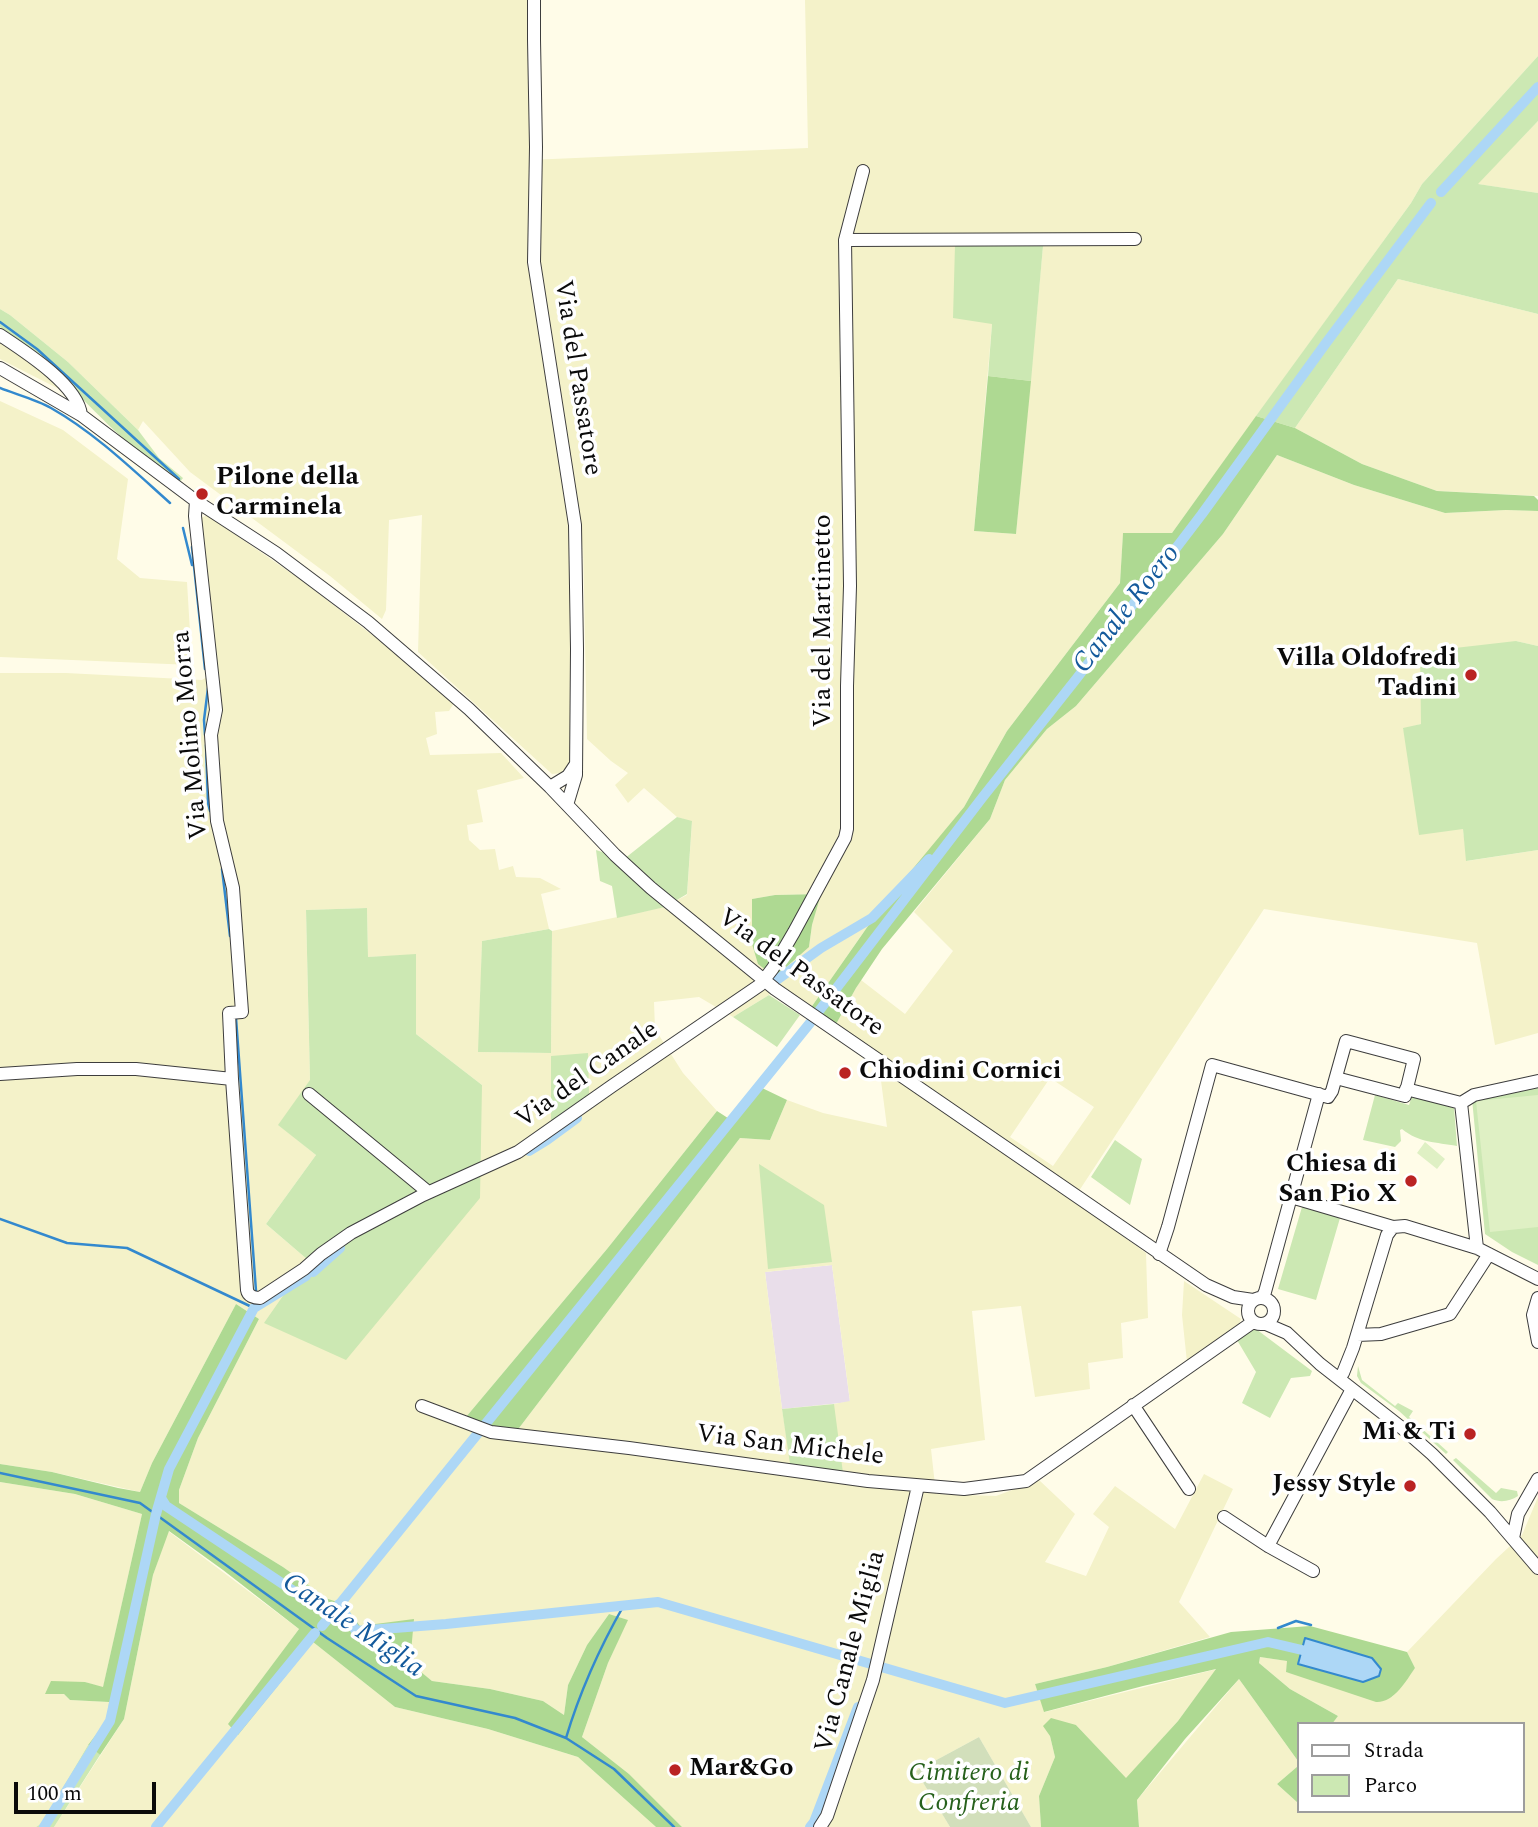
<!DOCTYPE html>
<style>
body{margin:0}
#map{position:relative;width:1538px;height:1827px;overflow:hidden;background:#fffce8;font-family:Spectral,serif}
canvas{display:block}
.legend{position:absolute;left:1297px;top:1722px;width:228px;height:91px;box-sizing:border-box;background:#fff;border:2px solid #9d9d9d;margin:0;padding:9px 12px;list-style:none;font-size:21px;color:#0a0a0a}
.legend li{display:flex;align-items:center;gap:14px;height:35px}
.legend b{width:35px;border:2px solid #9d9d9d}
.scale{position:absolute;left:14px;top:1782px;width:142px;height:32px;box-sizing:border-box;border:4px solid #0a0a0a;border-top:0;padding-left:9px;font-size:21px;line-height:24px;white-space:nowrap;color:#0a0a0a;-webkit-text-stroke:5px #fff;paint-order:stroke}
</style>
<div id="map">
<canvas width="1538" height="1827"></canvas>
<ul class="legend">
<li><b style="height:9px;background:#fff"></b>Strada</li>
<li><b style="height:19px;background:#cce8b3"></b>Parco</li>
</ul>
<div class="scale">100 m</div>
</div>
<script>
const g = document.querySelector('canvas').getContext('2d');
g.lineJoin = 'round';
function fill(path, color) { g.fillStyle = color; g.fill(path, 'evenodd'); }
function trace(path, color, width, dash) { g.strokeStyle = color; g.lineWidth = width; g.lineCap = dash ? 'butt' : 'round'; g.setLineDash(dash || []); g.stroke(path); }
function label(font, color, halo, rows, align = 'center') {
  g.font = font + ' Spectral,serif'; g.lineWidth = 7; g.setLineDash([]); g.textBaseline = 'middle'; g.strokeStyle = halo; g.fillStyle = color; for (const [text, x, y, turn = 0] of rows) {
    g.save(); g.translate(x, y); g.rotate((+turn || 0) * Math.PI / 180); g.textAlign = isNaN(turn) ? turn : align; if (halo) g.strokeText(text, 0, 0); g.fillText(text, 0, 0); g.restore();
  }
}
fill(new Path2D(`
 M832,1265L850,1402L782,1409L765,1272Z`), '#e9deea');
fill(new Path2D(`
 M0,0H530L529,160L808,148L805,0H1538V56L1422,184L1411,203L1172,533L1123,534L1120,583L1007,731L964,807L863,933L810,1009L773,983L769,995L733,1017L699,997L654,1002L655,1029L683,1073L717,1111L607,1249L466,1417L464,1423L483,1436L516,1440V1432L740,1138L770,1140L787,1100L823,1113L887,1127L880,1073L882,1055L835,1026L856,988L861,980L905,1014L953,951L914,912L990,819L1005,780L1047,729L1076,706L1223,534L1277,455L1354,485L1445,513L1506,510L1538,511V646L1516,641L1421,724L1403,729L1463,829L1467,861L1538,850V1033L1495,1045L1477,943L1264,909L1073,1200L1146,1253L1148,1318L1121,1323L1123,1358L1088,1363L1090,1389L1035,1397L1021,1306L972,1311L985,1440L931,1449L936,1494L996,1496L1039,1480L1075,1514L1045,1562L1086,1576L1109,1527L1093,1514L1115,1486L1175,1529L1204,1474L1233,1489L1179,1602L1210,1637L1107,1667L1035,1684L1045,1712L1217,1669L1178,1721L1126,1779L1076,1725L1050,1736L1055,1757L1039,1796L1041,1827H1031L979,1737L916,1771L950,1827H682L629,1774L582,1737L608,1663L627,1620L609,1614L587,1645L568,1685L564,1715L543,1701L490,1689L432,1681L360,1626L344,1604L328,1600L283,1567L179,1503V1490L198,1438L259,1319L236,1304L152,1463L140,1492L52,1472L0,1464V673H66L202,680L218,670L202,538L201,518L207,515L301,580L398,655L454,703L449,711L435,712L437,734L426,738L430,755L501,753L524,778L477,790L483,822L467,825L469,840L480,850L495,849L499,870L513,866L516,877L540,878L561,889L541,894L549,929L482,941L479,1052L551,1053L552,931L664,907L687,895L692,822L677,817L644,788L628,803L615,785L628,773L611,761L587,739L583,541L571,759L562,773L552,774L418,652L422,515L389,520L386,610L382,619L330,576L190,472L143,421L138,430L68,362L10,315L0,309ZM1043,246L1016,534L974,531L992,324ZM820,894L812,925L809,947L752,899L775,895ZM367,908L368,957L416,955V1034L482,1085L308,1260L266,1224L316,1155L279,1125L310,1081L306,910ZM1050,1078L1094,1107L1053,1166L1010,1137ZM832,1265L850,1401L834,1404L791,1464L782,1409L765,1272Z
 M1538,121V193L1477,184Z
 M1398,279L1538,314V496L1437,491L1362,464L1295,428Z
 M0,327L10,334L55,382L59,389L0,359Z
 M0,401L63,430L128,479L117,559L140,578L187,582L192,665L0,657Z
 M1184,1281L1241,1319L1238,1327L1187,1362L1182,1315Z
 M0,1482L75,1494L142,1514L103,1688L85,1682L45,1693L64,1694L70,1700L110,1702L108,1719L88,1745L42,1823L36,1827H0Z
 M1538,1497V1827H1139L1137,1800L1239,1679L1298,1761V1766L1277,1784L1298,1803V1811H1522V1724H1332L1338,1716L1290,1689L1259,1663L1260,1657L1288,1661L1286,1672L1392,1697L1415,1668L1407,1652L1496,1559L1522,1535Z
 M168,1531L299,1629L229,1724L238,1734L313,1642L395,1707L488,1729L578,1757L656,1827H54L124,1719L153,1575Z`), '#f4f2c9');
fill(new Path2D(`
 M1538,56V121L1478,184L1538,193V314L1398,279L1295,428L1256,416L1411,203L1422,184Z
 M955,245L1043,246L1031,381L988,376L992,324L953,318Z
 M0,309L10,315L68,362L138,430L159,458L183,478L180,482C158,466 135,451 116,432C78,396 44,356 0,327Z
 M1516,641L1538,646V850L1466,861L1463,829L1419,835L1403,728L1421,724L1420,652Z
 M677,817L692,821L687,894L665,907L617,918L612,886L600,881L596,850L624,859Z
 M367,908L368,957L416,954V1034L482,1085L480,1198L346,1360L264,1323L308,1260L266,1224L316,1155L278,1125L310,1080L306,910Z
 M549,929L552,931L551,1053L478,1052L482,941Z
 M769,995L800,1015L777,1047L733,1017Z
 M588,1053L589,1094L551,1123V1056Z
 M1538,1086V1265L1512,1252L1485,1234L1472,1099Z
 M1375,1095L1409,1105L1412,1096L1454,1108L1457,1146C1436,1142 1419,1143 1402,1129L1400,1130L1401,1141L1395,1147L1363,1140Z
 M1115,1140L1142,1159L1130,1205L1091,1177Z
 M759,1164L824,1205L832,1262L768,1269Z
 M1302,1207L1340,1218L1316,1300L1278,1289Z
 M1256,1329L1312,1371L1310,1376L1291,1378L1270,1418L1242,1403L1256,1372L1237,1340L1251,1330Z
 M1358,1366L1362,1380L1395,1406L1398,1403L1413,1411L1409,1417L1448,1452L1446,1454L1399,1411L1361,1383L1357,1376Z
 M834,1404L843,1473L790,1464L782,1409Z
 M1456,1458L1496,1493L1501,1488L1517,1491L1518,1496C1510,1501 1501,1503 1492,1499L1453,1460Z
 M88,1745L100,1755L54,1827H36L42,1823Z`), '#cce8b3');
fill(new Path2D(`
 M988,376L1031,381L1016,534L974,531Z
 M1256,416L1295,428L1362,464L1437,491L1534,496L1538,500V511L1506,510L1445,513L1354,485L1277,455L1223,534L1076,706L1047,729L1005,780L990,819L882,949L856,988L835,1026L810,1009L882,906L964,807L1007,731L1120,583L1123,533H1172Z
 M821,894L812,925L809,947L775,977L758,964L752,944V899L775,895Z
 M760,1087L787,1100L770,1140L740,1138L516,1432L494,1430L466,1417L607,1249L717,1111L734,1122Z
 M236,1304L259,1319L198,1438L179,1490V1503L283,1567L328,1599L344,1604L360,1626L414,1619L410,1663L432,1681L490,1689L543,1701L564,1715L568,1685L587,1645L609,1614L628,1620L608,1663L582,1737L629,1774L682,1827H656L578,1757L488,1729L395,1707L313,1642L238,1735L228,1724L299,1629L223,1570L169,1531L153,1575L124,1719L100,1755L88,1745L108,1719L109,1702L70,1700L64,1694H45L51,1681L85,1682L103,1687L142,1514L75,1494L0,1482V1464L52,1472L118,1488L140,1492L152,1463Z
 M1310,1626L1407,1652L1415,1668C1406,1681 1394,1703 1376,1702L1286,1672L1287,1661L1260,1657L1259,1663L1290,1689L1338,1716L1332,1724H1298V1761L1239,1679L1185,1739L1137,1800L1139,1827H1041L1039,1796L1055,1757L1050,1736L1043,1726L1051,1718L1076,1725L1126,1778L1178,1721L1216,1669L1143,1686L1044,1712L1035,1684L1107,1667L1231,1632Z
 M1298,1766V1803L1277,1784Z`), '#aed992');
fill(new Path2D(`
 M979,1737L1031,1827H950L916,1771Z`), '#d2dfbb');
fill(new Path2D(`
 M1538,1095V1227L1490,1232L1476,1101Z
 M1425,1142L1445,1159L1437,1169L1417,1153Z`), '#dff0c4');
const water = new Path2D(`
 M1305,1638L1372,1658L1381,1669L1379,1676L1363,1682L1298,1664Z`);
fill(water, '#add7f6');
trace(water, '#3389ce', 2);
trace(new Path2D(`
 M0,322L37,349L179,479
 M0,388C15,394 37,400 51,408C95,433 132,469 170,503
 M183,528L192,565
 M192,547L205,669
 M205,735L204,720L208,688
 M206,745L208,803L210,811
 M222,869L230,936
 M236,1018L256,1291
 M0,1219L67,1243L127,1248L254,1308
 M0,1473L140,1503L327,1638L416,1696L515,1718L566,1738L614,1769L674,1827
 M1278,1628L1296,1621L1311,1625
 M566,1738C580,1691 600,1647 624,1605`), '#3389ce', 2.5);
trace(new Path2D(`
 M1441,192L1538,87
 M774,982L821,948L872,918L929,859
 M819,1011L982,798L1077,678L1202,514L1326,343L1431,203
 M529,1151L547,1140L577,1118
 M313,1272L340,1248
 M161,1498L166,1506L322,1610
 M339,1604L356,1631L446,1624L658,1602L1005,1703L1268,1642L1302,1650
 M322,1626L810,1023
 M44,1827L110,1721L156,1514L169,1469L254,1308L306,1276
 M156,1827L315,1633
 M810,1827L814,1822L858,1707`), '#add7f6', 10);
const minor = new Path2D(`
 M534,0V40L536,147L534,262L575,525L577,649L576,775L567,805
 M845,240L1135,239
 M0,335C24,351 78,385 81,415
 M0,368L81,415L196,501L276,553L368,622L469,709L550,787L615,855L651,888L775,989L1206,1285L1233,1297L1253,1300
 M196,501L195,516L216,710L211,735L217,821L233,888L242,1012L229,1013L232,1079L247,1290C248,1296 254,1298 260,1298L304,1269L321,1254L351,1233L423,1195L518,1152L612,1086L760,985L773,968L794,932L845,838L847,829V686L850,586L845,240L863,171
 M550,787L568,776L576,764
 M0,1074L77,1069H136L232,1079
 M1406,1089L1461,1103L1474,1095L1538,1081
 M309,1094L428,1192
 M1461,1103L1477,1248
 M1291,1197L1393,1227
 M1159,1254L1168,1227L1212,1065L1328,1097L1332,1091L1346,1041L1414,1059L1405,1096L1336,1078
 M1248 1311a13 13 0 1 1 26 0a13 13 0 1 1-26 0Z
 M1262,1298L1265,1292L1319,1094
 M1538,1298L1533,1315L1538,1342
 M1266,1324L1287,1333L1320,1364L1407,1432L1432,1454L1490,1512L1538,1568
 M1357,1335L1381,1334L1450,1314L1489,1254
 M1338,1378L1343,1373L1353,1348L1387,1235L1393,1227L1405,1226L1477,1248L1538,1279
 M1133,1405L1189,1489
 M422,1406L491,1432L629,1448L868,1481L964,1489L1026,1481L1253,1322
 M1224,1517L1268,1546L1313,1571
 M1513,1538L1518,1514L1538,1479
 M1268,1546L1352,1389
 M820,1827L827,1816L873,1680L918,1486`);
trace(minor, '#3d3d3d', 14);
trace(minor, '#fff', 12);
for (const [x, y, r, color] of [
 [202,494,7,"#ba2323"],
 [1471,675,7,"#ba2323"],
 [845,1073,7,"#ba2323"],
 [1411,1181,7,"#ba2323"],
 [1470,1434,7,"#ba2323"],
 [1410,1486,7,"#ba2323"],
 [675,1770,7,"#ba2323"]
]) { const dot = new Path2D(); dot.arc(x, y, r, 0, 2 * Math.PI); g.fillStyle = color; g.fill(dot); trace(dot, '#fff', 2.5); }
label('26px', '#0a0a0a', '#fff', [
 ["Via del Passatore",576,378,81],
 ["Via del Martinetto",825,621,-90],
 ["Via Molino Morra",192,735,-95],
 ["Via del Passatore",800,974,36],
 ["Via del Canale",588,1076,-35],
 ["Via San Michele",790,1447,7],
 ["Via Canale Miglia",852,1652,-75]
]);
label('bold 26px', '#0a0a0a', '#fff', [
 ["Pilone della",216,479,"left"],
 ["Carminela",216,509,"left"],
 ["Villa Oldofredi",1457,660],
 ["Tadini",1457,690],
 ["Chiodini Cornici",859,1073,"left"],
 ["Chiesa di",1397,1166],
 ["San Pio X",1397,1196],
 ["Mi & Ti",1456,1434],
 ["Jessy Style",1396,1486],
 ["Mar&Go",689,1770,"left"]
], 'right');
label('italic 26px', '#27611c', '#fff', [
 ["Cimitero di",969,1775],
 ["Confreria",969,1805]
]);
label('italic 28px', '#145a9c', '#fff', [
 ["Canale Roero",1128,610,-52],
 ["Canale Miglia",352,1627,34]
]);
</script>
